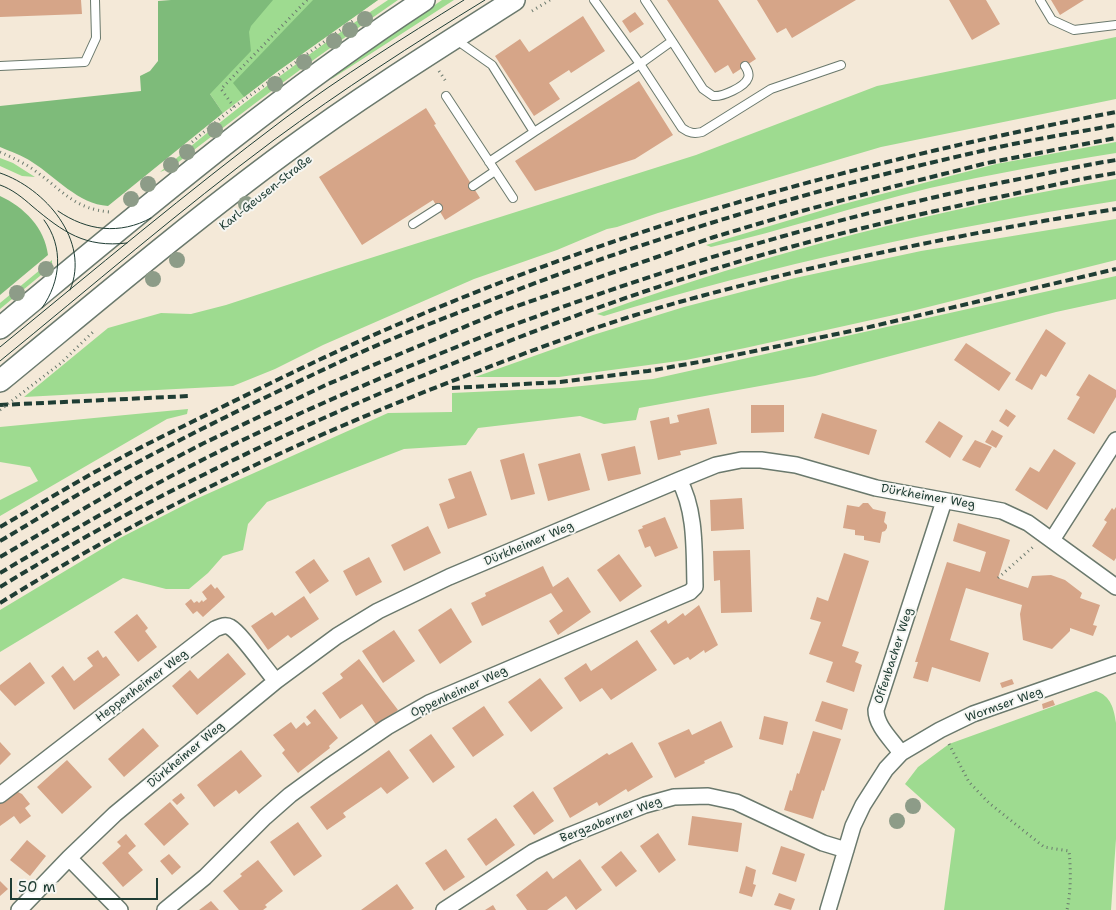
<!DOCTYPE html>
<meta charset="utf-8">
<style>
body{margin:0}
#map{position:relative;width:1116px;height:910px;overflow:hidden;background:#f4e9d8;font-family:"Shantell Sans",sans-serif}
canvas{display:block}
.scale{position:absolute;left:10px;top:878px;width:148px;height:22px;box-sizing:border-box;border:2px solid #1f3d34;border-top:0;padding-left:6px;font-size:15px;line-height:18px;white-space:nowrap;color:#1f3d34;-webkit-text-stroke:4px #f6f6f2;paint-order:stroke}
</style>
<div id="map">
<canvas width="1116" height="910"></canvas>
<div class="scale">50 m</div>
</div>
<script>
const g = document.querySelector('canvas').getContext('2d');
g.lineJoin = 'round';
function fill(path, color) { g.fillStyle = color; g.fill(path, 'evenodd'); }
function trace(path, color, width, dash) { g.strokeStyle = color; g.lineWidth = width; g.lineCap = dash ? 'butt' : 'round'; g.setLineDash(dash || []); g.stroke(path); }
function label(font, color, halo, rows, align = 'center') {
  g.font = font + ' "Shantell Sans",sans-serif'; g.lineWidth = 4; g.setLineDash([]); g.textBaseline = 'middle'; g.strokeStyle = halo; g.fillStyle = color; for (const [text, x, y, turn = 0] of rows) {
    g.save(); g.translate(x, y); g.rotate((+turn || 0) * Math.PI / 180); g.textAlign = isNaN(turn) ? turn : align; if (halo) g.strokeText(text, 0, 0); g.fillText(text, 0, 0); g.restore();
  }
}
fill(new Path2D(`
 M210,0H378L278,71L223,113L210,94Z
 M388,0H398C320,54 245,110 171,168L160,172C233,110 309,52 388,0Z
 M442,0H454L333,78L322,82Z
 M1116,37V99L881,147L658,213L617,227L607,229L557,250L474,279L323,345L275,369L233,386L24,397L108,328L161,313L191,314L226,305L339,268L696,155L877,86Z
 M1116,142V153C1054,163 991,174 930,188C856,206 784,230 711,247L706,245L840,205L996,164Z
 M0,158L13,163L35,177L22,176L0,166Z
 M1116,179V201C943,228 772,265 604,316L597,314C765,253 940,208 1116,179Z
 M1116,219V260L912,311L745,348L686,360L559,377H475L593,335L684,307L795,278L921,251Z
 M52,260V266L0,309V303Z
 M1116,276V299L1056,312L815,376L639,408L636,420L604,424L580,416L478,428L466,445L404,449L267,502L248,524L243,550L223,556L208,573L189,589H166L123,578L0,652V610L120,538L196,499L388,413L452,412V393L561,388L653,379Z
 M188,409L187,414L167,419L0,516V500L38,481L30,467L0,462V427Z
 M1096,691C1111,696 1114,709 1116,723V839L1111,910H944L955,829L905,784L918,767L949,744Z`), '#9edb90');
fill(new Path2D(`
 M171,0H273L251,26L249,32L251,51L210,94L223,113L108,206C78,204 56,177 32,162C22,155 11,152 0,147V106L141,91L140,76L150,71L158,61V1Z
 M313,0H378L278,71L244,97L233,83Z
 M0,196C24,207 45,228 48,255L0,295Z`), '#7ebb7a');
fill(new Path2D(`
 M0,0H81L82,14L0,17Z
 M667,0H718L756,59L733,74L728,65L715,73Z
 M757,0H856L792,38L786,28L777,33Z
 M949,0H986L1000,24L972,40Z
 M1051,0H1084L1060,15Z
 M635,12L644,24L630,33L622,21Z
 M583,16L605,51L571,73L569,70L549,83L560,99L534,116L495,56L520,39L529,52Z
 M639,81L673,135L635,159L535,191L515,161Z
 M426,108L436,124L434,125L480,198L445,220L433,200L362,245L319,177Z
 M1046,329L1066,343L1046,377L1041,374L1032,390L1015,380Z
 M966,343L1011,373L999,391L954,360Z
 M1089,374L1116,390V397L1094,434L1067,419L1080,397L1076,395Z
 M751,405H784V432L751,433Z
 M709,408L717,444L680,451L681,455L658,460L650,421L669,417L670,424L679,422L677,415Z
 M1006,409L1016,416L1008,427L999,421Z
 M822,413L877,430L869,455L814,438Z
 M939,421L963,436L950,458L925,442Z
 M992,430L1003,436L996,448L985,442Z
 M975,440L992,447L980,468L962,460Z
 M635,446L641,474L608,481L601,454Z
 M1054,449L1076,463L1047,510L1015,490L1030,467L1039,472Z
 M524,453L535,494L511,500L500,460Z
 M580,453L590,490L548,501L538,464Z
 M471,471L487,515L448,529L439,504L455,498L448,479Z
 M742,498L744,529L711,531L710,500Z
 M863,503H868L873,509L886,512L884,522L887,525V528L885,531L882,532L880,543L864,540V536L855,535V530L843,528L847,505L859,507Z
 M1116,507V558L1114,561L1092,546L1107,522L1104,520L1112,508L1114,510Z
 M665,517L678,548L655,557L650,546L645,548L638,530L643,528L642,526Z
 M958,523L1010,540L998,578L1028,588L1032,576L1051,575L1065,580L1082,593L1080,598L1100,605L1093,625L1097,626L1093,636L1070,628V631L1052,649L1023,640L1020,614L1022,605L966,588L950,640L989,653L980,682L932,667L928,682L913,678L918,662H915L947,562L980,572L986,552L953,541Z
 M428,526L441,553L404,571L391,545Z
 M750,550L752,612L721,613L720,580L714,581L713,551Z
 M844,553L869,561L842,646L859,652L855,662L862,665L854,692L826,682L833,662L809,654L821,622L810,619L817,597L828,601Z
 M619,554L642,586L620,602L597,570Z
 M369,557L382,582L356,596L343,571Z
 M314,559L329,581L310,594L295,572Z
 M543,566L553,587L568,577L591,612L558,635L549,621L563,611L551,593L482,626L471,603L486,596L485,593Z
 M211,584L215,589L217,587L225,597L203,617L197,611L193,614L185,604L191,599L194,603L197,601L199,603L202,600L203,602L207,599L202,592Z
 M304,596L319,619L291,638L288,635L268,650L251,626L272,612L275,616Z
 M699,605L718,645L705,653L704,650L690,660L688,657L674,665L650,631L666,620L668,624L683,613L685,616Z
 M451,608L472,642L440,664L418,630Z
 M137,614L148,628L145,631L157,647L138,662L114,632Z
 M394,630L415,661L383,683L362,651Z
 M637,640L657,670L611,700L602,688L580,702L564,678L586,663L591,671Z
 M98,650L103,658L106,656L120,675L74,710L51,676L63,666L74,681L93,666L87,658Z
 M228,653L246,674L197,715L172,686L190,670L198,679Z
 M359,659L398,710L377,726L362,704L340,719L322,693L343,678L340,674Z
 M30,662L45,683L15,706L0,690V685Z
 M540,678L563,708L531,732L508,702Z
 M1012,679L1014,684L1002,688L1000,683Z
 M1053,700L1055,705L1043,709L1042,704Z
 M822,701L848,709L842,730L815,721Z
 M484,706L504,735L473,757L452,728Z
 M315,709L338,738L329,746L330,748L298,773L282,753L285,750L273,735L291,722L296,729L304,722L307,726L311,723L306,717Z
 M764,716L788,722L783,745L759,739Z
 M721,721L733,747L704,761L705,763L675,778L658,743L689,729L692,735Z
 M143,728L159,746L124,777L108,759Z
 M813,731L841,739L824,791L822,790L813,819L784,810L790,790L792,791L797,773L799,774Z
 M431,734L455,767L433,783L409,750Z
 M0,742L11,754L0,765Z
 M632,742L653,777L628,792L626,789L599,806L597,802L570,818L553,788L607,753L609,755Z
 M241,750L262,776L239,794L236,790L214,807L197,785Z
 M389,750L409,778L387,794L381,787L343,813L346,817L327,830L310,807Z
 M67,760L92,787L62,814L37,787Z
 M16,791L22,794L30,804L25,808L31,816L20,824L14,816L0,826V804Z
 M533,791L554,821L534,835L513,806Z
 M181,793L185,798L177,805L172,800Z
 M170,802L189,824L164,846L144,824Z
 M692,816L742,823L738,852L688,845Z
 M496,818L515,845L486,866L467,839Z
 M298,822L322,856L294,876L270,842Z
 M658,833L676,860L659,873L640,846Z
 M126,834L136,846L128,853L143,870L123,887L102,863L121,846L117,842Z
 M27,840L46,856L30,876L10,860Z
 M781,846L805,854L796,882L772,874Z
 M446,849L465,877L444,891L425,863Z
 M621,851L637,871L616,887L601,867Z
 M169,854L181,867L172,875L160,861Z
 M580,859L602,890L576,910L566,896L547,910H527L516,895L547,871L553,879Z
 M258,860L283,891L265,905L267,907L263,910H239L223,891L242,876L240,874Z
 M746,866L756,870L753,884L756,885L752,897L739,893Z
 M0,881L8,889L0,896Z
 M397,884L414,908L411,910H361Z
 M779,893L795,899L791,910L774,905Z
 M211,901L219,910H199Z
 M493,905L496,910H485Z`), '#d6a588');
const lane = new Path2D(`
 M645,0L672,41L640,64L682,128C689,133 694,134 702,132L771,89L841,65
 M1040,0L1052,20L1074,30L1116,25
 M455,39L492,65L534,132L640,64L594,0
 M672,41L703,89L713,96C722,97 745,87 748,78C750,73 747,69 745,66
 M0,66L85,62L96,38L95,0
 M446,96L513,198
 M489,162L534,132
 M473,186L495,171
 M413,224L438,208`);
const street = new Path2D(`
 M1052,540L1116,440
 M901,753C892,740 876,726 876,710L944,501
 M0,795L215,629C220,627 225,624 230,627C241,633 266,670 276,681
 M69,858L120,910
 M19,910L69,858L115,814L276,681L337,636L378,611L449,577L679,480L716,465L741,460H761L796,465L876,488L1002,511L1028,523L1116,587
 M165,910L205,877L265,817L290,795L327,768L387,727L429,703L690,592L695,587V585C694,551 696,510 679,480
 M444,910L533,852L568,836L645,805L674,797L708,796L736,802L823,843L846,850
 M828,910L853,826L863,805L886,769L901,753L940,730L973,714L1116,664`);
const secondary = new Path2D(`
 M0,328C138,214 274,98 424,0
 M0,381C95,303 188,224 287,151C360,97 437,49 514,0`);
trace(lane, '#6a796d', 10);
trace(street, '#6a796d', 18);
trace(secondary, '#6a796d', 24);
trace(new Path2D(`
 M532,11L550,0
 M439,71L447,83
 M234,107L221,89L307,0
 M192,142L234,107L354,20
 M0,152C13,158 27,164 38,173C64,192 75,209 110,212
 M998,578L1033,547
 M949,744L969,782L989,803L1044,847L1069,851C1071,870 1071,891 1067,910`), '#6a796d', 3, [1, 4]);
trace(lane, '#fff', 8);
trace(street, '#fff', 15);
trace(secondary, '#fff', 21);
trace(new Path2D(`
 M0,173C45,188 91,241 70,290
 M0,185C12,189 23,198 32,206C63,232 85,248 127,243
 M58,211C87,231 120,235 151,218
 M42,308C61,281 64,247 44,220
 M0,347C94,270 187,192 284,119C342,76 403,38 464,0
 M0,361C91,287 180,210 274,140C342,90 413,44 485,0`), '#1f3d34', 1);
trace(new Path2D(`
 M452,388L560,382L648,371L716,359L861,329L1116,269
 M0,405L189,396
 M0,527C38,505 76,482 115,461C150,442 186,425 222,407C285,376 348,345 413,318C638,222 876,158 1116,112
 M0,541C33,522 65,501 99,483C179,439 263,398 346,359C392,338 439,320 486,302C648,238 816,188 986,150C1029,140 1073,133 1116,125
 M0,557L137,478L202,444L328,384L500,312L714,237L798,212L892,187L987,163L1116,138
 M0,573C69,532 139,492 210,456C295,414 381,377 469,342C643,274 821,220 1004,182C1041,175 1078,166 1116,160
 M0,587C149,496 307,421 469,357C529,333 589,310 649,290C765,251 884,221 1004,196C1041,188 1078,179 1116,173
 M0,603C148,511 305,437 468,375C538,348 610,321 683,301C825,262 970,232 1116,209`), '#1f3d34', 4, [8, 4]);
trace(new Path2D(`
 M0,410L61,363L95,330`), '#6a796d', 3, [1, 4]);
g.fillStyle = '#8d9c88';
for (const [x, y] of [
 [365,19],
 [350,30],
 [334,41],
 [304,62],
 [275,84],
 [215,130],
 [187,152],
 [171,165],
 [148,184],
 [131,199],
 [246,204],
 [177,260],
 [46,269],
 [153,279],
 [17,293],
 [913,806],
 [897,821]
]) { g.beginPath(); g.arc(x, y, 8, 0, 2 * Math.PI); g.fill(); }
label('12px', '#1f3d34', '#f6f6f2', [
 ["Karl-Geusen-Straße",266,193,-38],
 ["Dürkheimer Weg",928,497,10],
 ["Dürkheimer Weg",529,544,-23],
 ["Offenbacher Weg",894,656,-72],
 ["Heppenheimer Weg",142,686,-37],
 ["Oppenheimer Weg",459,692,-25],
 ["Wormser Weg",1004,705,-20],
 ["Dürkheimer Weg",186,755,-40],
 ["Bergzaberner Weg",611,820,-21]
]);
</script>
